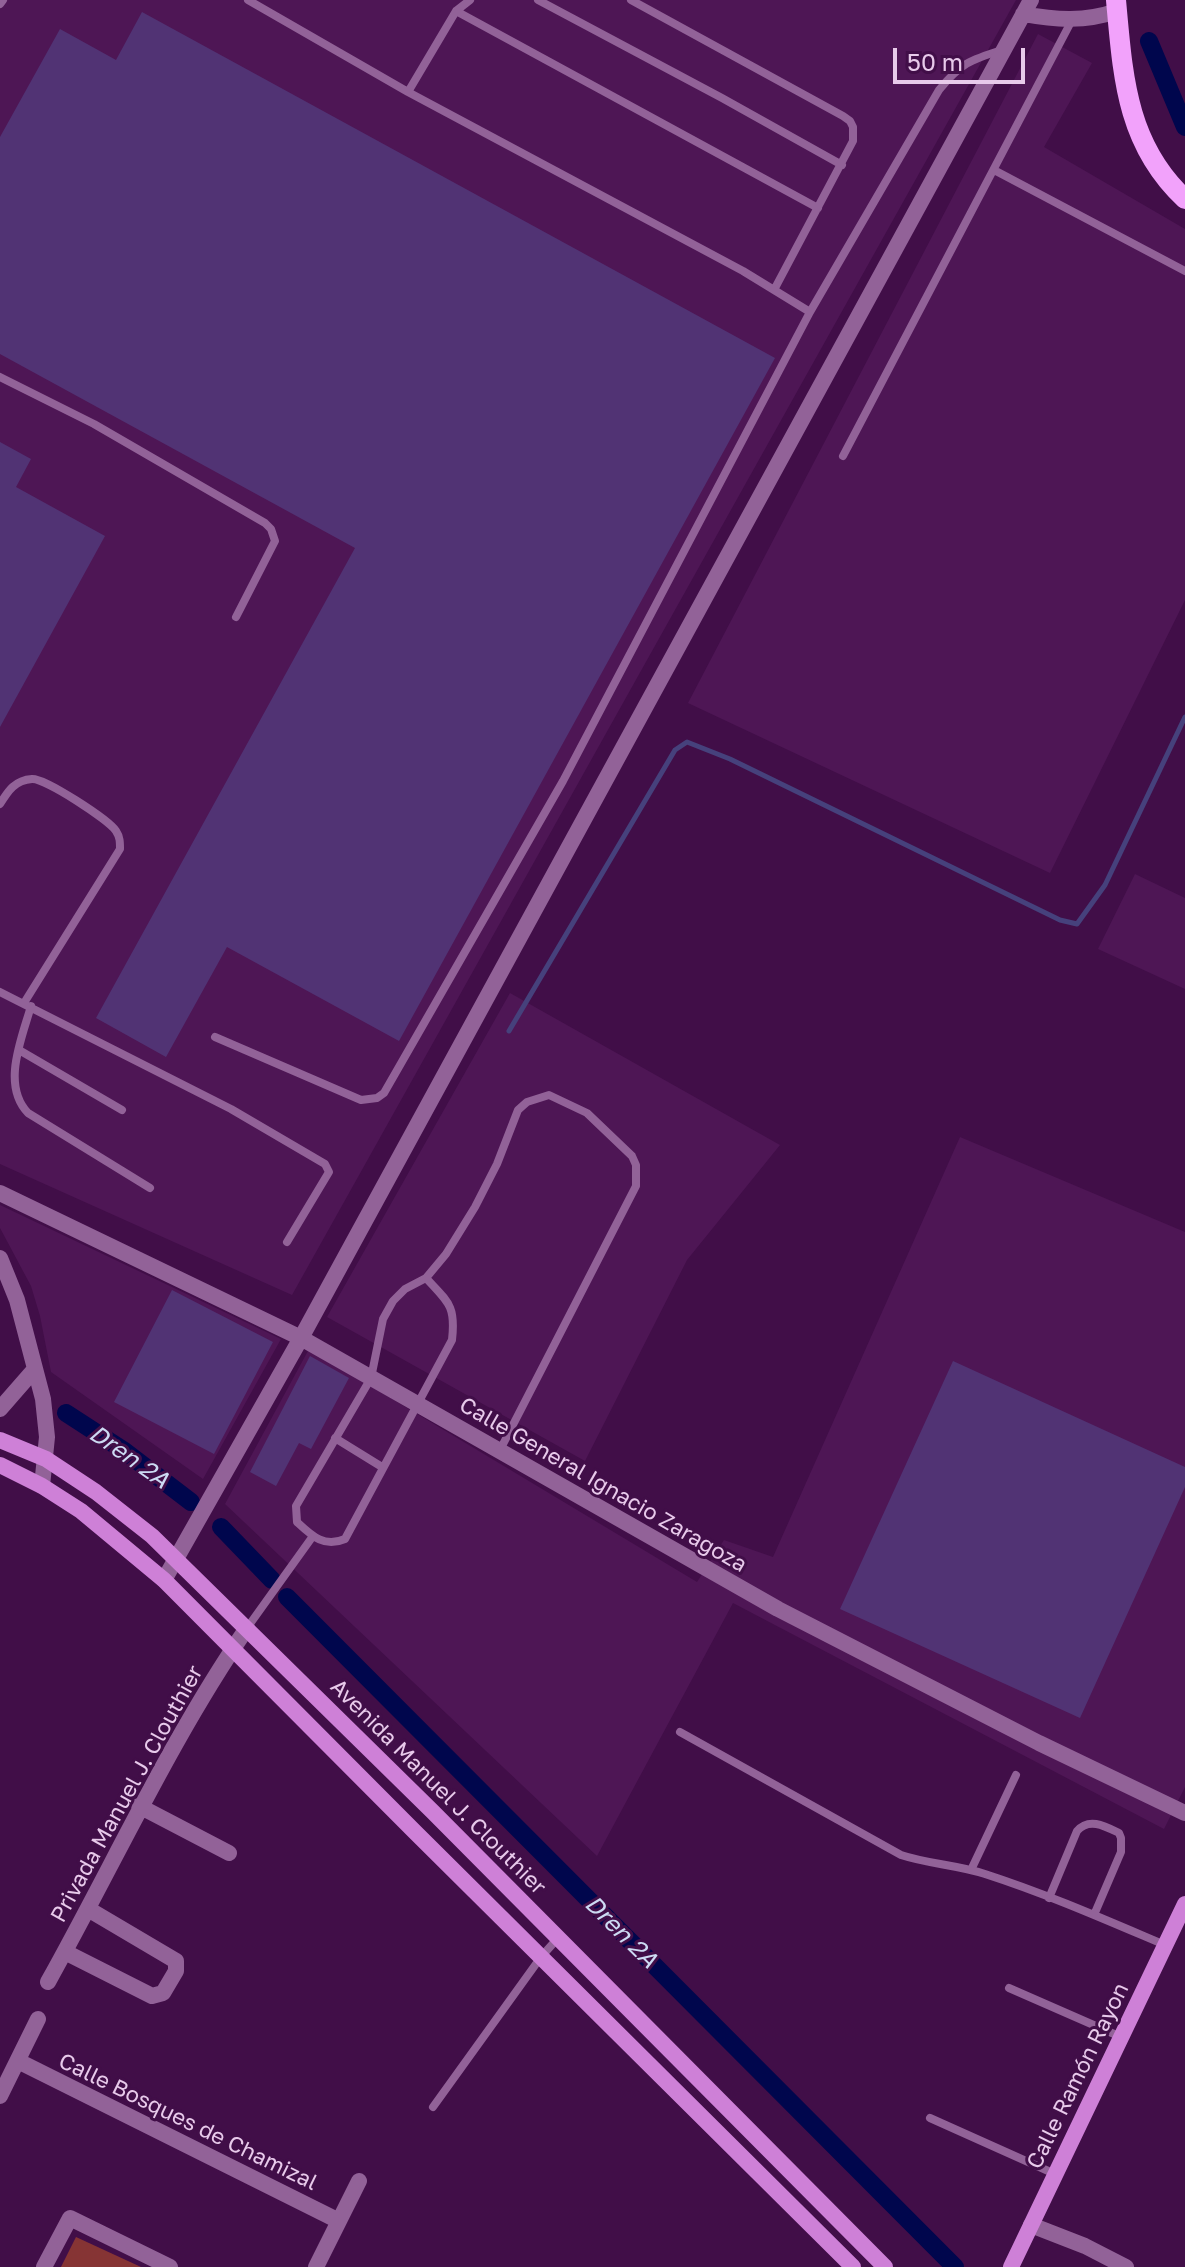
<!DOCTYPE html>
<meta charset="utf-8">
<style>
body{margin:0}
#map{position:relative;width:1185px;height:2267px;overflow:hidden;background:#410e48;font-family:"Golos Text",sans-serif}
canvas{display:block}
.scale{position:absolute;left:893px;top:48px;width:132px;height:36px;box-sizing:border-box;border:4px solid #e8caeb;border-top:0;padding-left:10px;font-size:24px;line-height:28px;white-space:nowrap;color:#e8caeb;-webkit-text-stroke:6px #410e48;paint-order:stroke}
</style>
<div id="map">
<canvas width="1185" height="2267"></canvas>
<div class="scale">50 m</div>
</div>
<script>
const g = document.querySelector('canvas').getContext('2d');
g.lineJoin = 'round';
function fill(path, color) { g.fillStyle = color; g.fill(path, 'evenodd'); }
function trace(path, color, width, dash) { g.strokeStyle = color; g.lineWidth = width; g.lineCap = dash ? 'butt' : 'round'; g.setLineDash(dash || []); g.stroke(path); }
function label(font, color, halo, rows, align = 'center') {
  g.font = font + ' "Golos Text",sans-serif'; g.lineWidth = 6; g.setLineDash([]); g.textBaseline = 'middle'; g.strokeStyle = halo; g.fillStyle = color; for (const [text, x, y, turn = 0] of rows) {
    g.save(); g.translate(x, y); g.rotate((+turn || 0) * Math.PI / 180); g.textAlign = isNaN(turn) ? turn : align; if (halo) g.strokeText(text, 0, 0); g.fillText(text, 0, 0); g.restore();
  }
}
fill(new Path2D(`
 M0,0H1016L292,1295L0,1164Z
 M1038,34L1092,63L1044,147L1185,229V600L1050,873L688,703Z
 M1135,874L1185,898V989L1098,949Z
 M510,993L780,1145L687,1260L585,1461L327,1317Z
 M960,1137L1185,1232V1787L1164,1829L733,1603L597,1856L225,1504L309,1349L697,1582L724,1540L773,1557Z
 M0,1205L281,1339L203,1479L51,1372L40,1316L31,1286L0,1228Z`), '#4e1655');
fill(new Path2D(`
 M76,2237L141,2267H61Z`), '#863434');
trace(new Path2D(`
 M509,1031L675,750L687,742L730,759L1060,920L1077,924L1105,885L1185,717`), '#46417c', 5);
trace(new Path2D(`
 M1149,41L1185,127
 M66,1413L123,1450L191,1502
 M221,1527L272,1580
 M287,1597L955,2267`), '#00064d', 18);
fill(new Path2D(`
 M142,12L775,358L399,1041L227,947L166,1057L96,1018L355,548L0,354V137L60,29L116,60Z
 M0,442L31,459L16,487L105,536L0,727Z
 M172,1290L273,1342L214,1454L114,1402Z
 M310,1356L349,1378L311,1449L299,1443L276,1486L250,1472Z
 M953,1361L1185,1467V1487L1080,1718L840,1609Z`), '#513374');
trace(new Path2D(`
 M538,0L722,98L842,165
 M631,0L843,116L850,121L853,127V141L774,290
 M0,4L3,0
 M456,11L818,208
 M408,92L456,11L470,0
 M994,170L1185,271
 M810,312L939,90C961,63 970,60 1002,50
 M0,377L94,424L265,523L271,529L275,541L236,617
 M843,456L1072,20
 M0,804C8,791 15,780 32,779C45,778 109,820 116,831C120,837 120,842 120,849L24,1003
 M0,992L231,1109L325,1164L329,1172L287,1242
 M31,1006C22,1038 1,1085 28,1113L150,1188
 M215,1037L361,1100L377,1098L384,1093L563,781L810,312L743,271L408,92L248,0
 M19,1050L122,1110
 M426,1278C448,1302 456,1305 452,1340L345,1539C324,1548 312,1536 297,1522L296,1506L371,1378L383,1319L393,1301L405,1289L426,1278L446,1254L475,1207L497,1164L518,1110L527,1102L549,1095L587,1113L632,1156L636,1165V1186L500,1450
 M335,1438L382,1467
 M247,1628L313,1536
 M680,1732L901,1855C928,1864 958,1865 985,1874C1047,1894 1106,1920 1165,1945
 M971,1870L1016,1775
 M1049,1898L1077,1831C1089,1817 1105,1826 1119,1833L1121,1838V1852L1094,1915
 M1009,1988L1121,2037
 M433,2107L541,1957L558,1938
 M930,2118L1055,2174`), '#926298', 8);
trace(new Path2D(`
 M1023,14C1056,20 1085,22 1117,11
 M0,1193L301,1338L778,1609L1039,1743L1185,1813
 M0,1258L17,1300L43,1399L47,1437L42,1486
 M0,1409L34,1370
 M164,1580L301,1338L1031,0
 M139,1806L229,1853
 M65,1952L152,1996L163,1993L176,1971V1961L88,1909
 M48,1982C114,1864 170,1740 247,1628
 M18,2061L339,2221
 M0,2096L38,2019
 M1031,2225L1085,2246L1126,2267
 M44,2267L70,2218L170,2267
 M316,2267L359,2181`), '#926298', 16);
trace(new Path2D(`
 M0,1440L46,1459L96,1492L152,1536L432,1811L885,2267
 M0,1465L42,1486L81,1511L164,1580L415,1832L853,2267
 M1011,2267L1185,1904`), '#ce80d7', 16);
trace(new Path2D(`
 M1116,0C1123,76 1126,144 1185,199`), '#f2a2fb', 20);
label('22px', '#e8caeb', '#410e48', [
 ["Calle General Ignacio Zaragoza",603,1485,30],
 ["Avenida Manuel J. Clouthier",438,1787,45],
 ["Privada Manuel J. Clouthier",127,1794,-61],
 ["Calle Ramón Rayon",1078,2076,-64],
 ["Calle Bosques de Chamizal",188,2122,26]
]);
label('italic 24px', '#ccdaf3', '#410e48', [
 ["Dren 2A",129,1457,35],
 ["Dren 2A",621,1932,45]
]);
</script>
